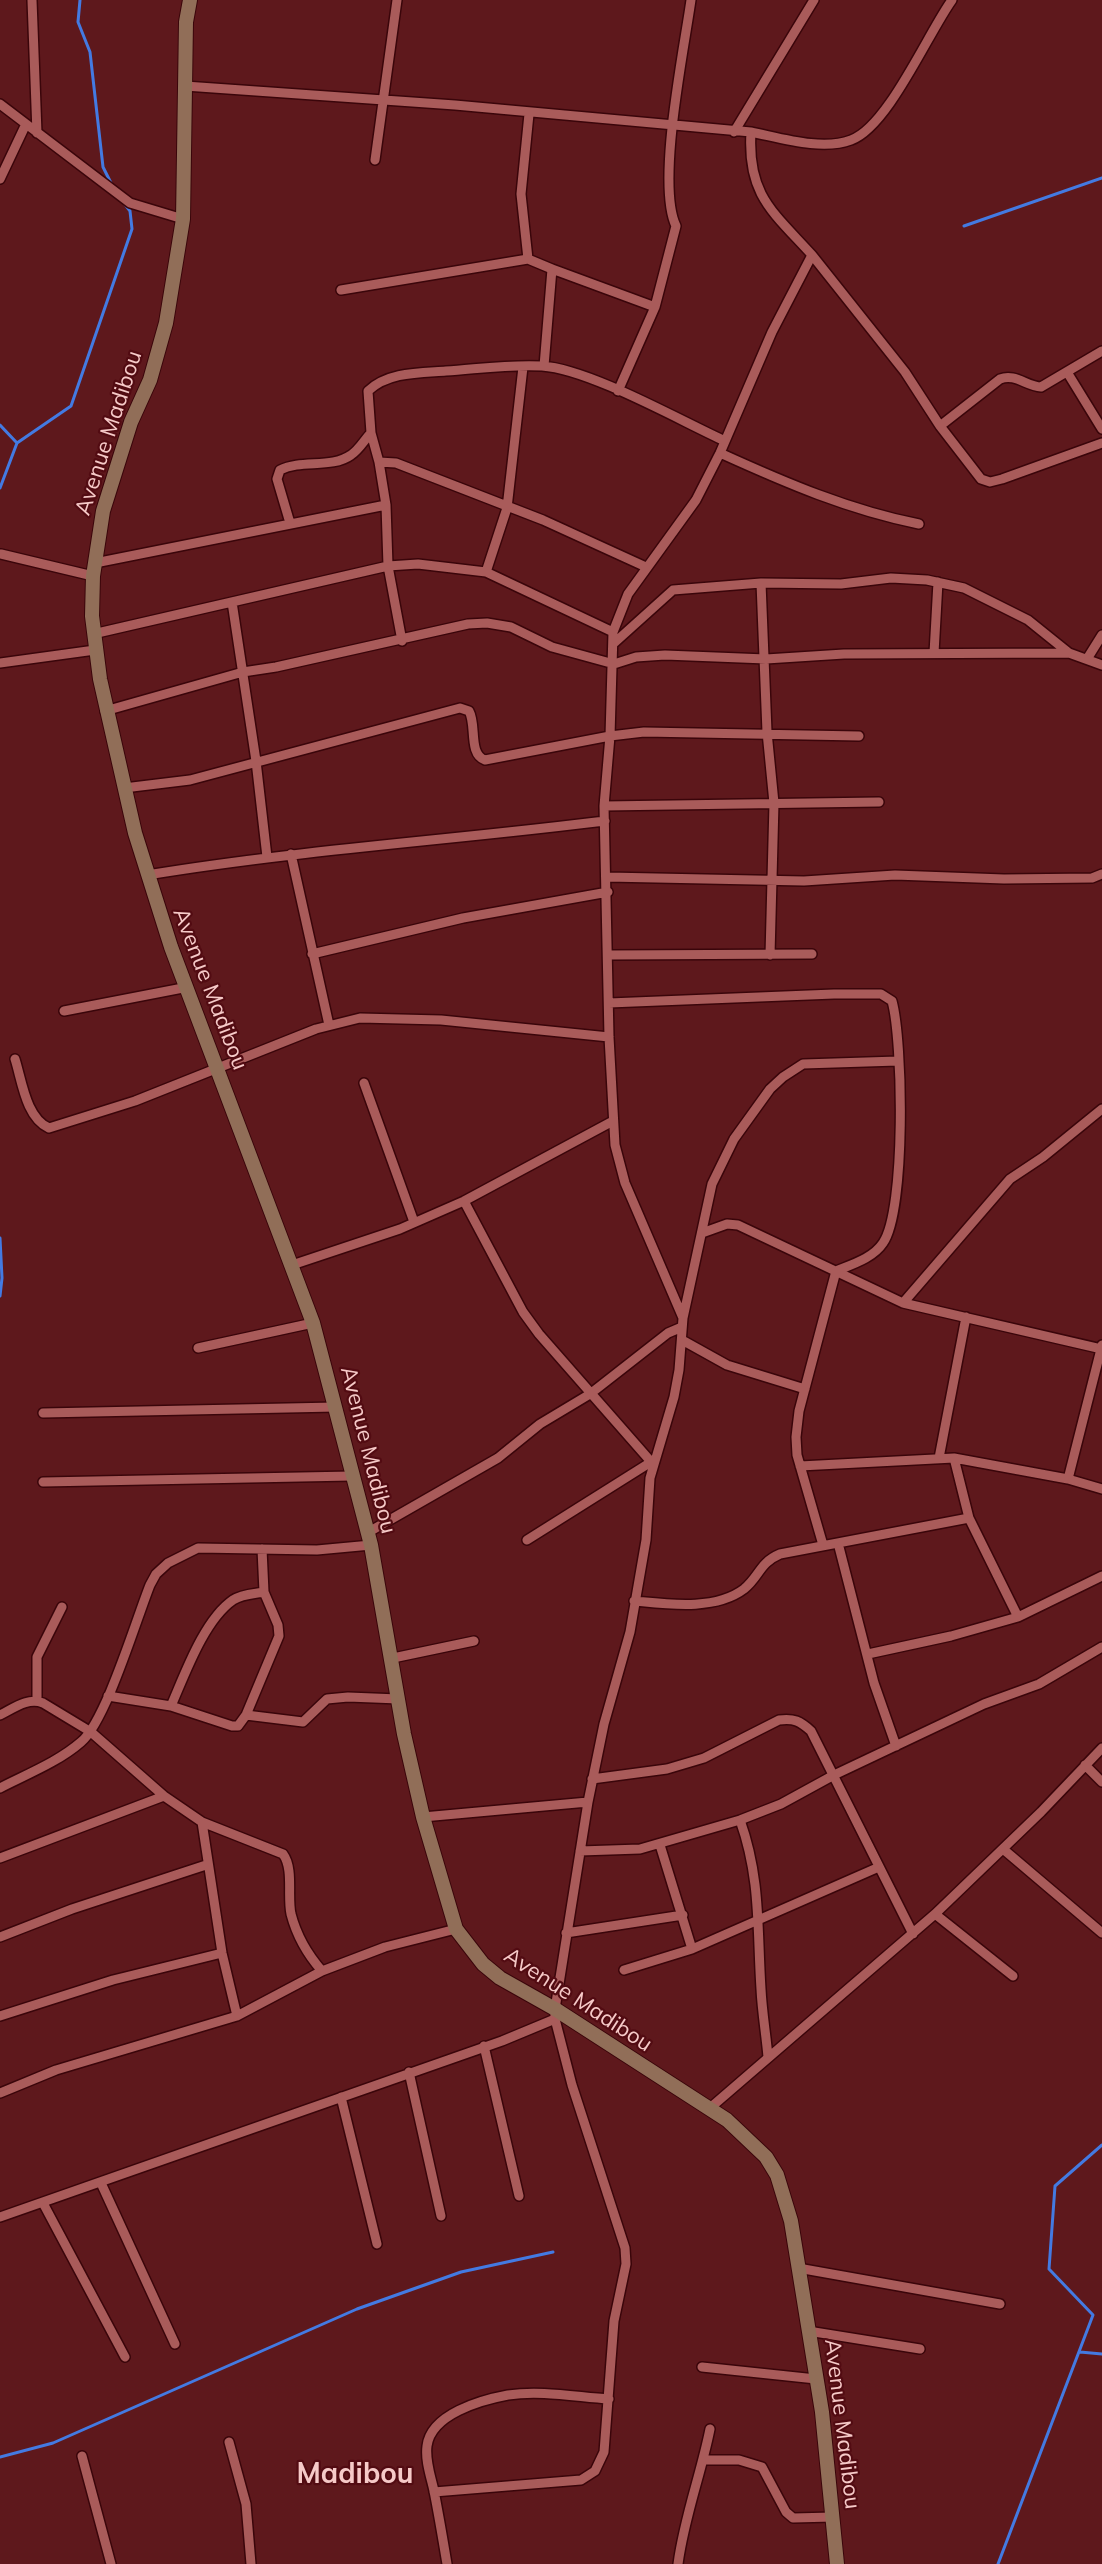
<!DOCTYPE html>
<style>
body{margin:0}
canvas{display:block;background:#5e181c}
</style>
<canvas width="1102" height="2564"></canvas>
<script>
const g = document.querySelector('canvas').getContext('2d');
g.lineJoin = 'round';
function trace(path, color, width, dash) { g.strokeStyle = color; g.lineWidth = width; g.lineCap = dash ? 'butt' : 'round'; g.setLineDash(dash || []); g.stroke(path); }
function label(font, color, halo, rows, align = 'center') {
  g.font = font + ' Mulish,sans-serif'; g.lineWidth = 4.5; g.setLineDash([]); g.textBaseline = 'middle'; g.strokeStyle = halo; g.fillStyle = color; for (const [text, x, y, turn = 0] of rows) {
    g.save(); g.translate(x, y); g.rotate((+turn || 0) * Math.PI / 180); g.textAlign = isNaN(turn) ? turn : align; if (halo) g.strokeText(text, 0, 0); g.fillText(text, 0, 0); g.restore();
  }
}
trace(new Path2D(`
 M80,0L78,22L90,52L103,167L112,185
 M964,226L1102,178
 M0,425L17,443
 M0,488L17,443L71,406L132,229L130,211L124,203
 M0,1238L2,1278L0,1296
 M1080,2352L1102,2354
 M0,2457L53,2443L357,2309L461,2272L553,2252
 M998,2564L1093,2315L1049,2269L1055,2186L1102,2145`), '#437ae2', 3);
const street = new Path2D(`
 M32,0L37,133
 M185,86L455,105L751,132
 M0,104L130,203L183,219
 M529,114L521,194L528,259L552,269L544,366
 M734,132L814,0
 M375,160L397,0
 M0,179L26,124
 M812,255L905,372L940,426L981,479L990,482L1002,479L1102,443
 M552,269L655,307L618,391
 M341,290L528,259
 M655,307L676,226C656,184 684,50 691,0
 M1067,372L1102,429
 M940,426L1000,379C1015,373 1026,386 1041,387L1102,351
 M720,453C786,483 849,510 919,524
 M379,462L396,463L543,520L646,567
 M290,523L277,479L280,470C302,459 331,469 351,455C359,450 365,439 371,433
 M1,554L93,576
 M95,563L386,505
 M486,572L507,508L523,367
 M761,583L767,732L774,803L770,955
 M232,602L256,761L267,857
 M93,634L388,566L418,564L486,572L613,632
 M402,641L388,566L386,505L379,462L371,433L368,391C388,372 419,373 446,371C477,369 511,364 542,366C589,369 679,420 725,441
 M613,644L673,590L761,583L841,584L891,578L927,580L964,588L1028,620L1069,653L1102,665
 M934,653L938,582
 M1087,659L1102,635
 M0,663L95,650
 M105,711L243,672L276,667L468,624L487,623L511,627L552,647L614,664L636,657L665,655L766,659L844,654L1069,653
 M124,788L190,780L460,708L469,711C477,725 468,754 485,760L610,736L644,732L859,736
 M604,806L879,802
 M291,854L329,1025
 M147,875C299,850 452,840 605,821
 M607,877L804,881L895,875L1004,879L1092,878L1102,874
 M312,954L463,918L608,892
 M608,955L812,954
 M609,1003L834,994H881L892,1001C903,1041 906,1210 883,1243C873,1258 853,1264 836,1271L799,1411L796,1437L797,1455L823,1545
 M64,1011L188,987
 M15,1059C22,1081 26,1118 49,1128L135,1101L316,1029L360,1018L441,1020L609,1037
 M364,1083L414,1222
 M464,1201L523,1312L539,1334L653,1464
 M702,1233L727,1224L738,1225L903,1303L1102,1349
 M292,1265L400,1229L464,1201L613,1121
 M903,1303L1010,1179L1043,1157L1102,1109
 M683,1318L712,1184L734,1139L770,1089L783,1077L803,1064L898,1061
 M682,1340L727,1365L805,1389
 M198,1348L313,1323
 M43,1413L336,1407
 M939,1458L966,1317
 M954,1458L969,1518L1018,1617
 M800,1466L954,1458L1068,1479L1102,1489
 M1068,1479L1102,1345
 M43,1482L352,1476
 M367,1533L498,1458L540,1424L590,1394L668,1333L682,1327
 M527,1540L651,1462
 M838,1543L874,1683L896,1746
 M634,1601C667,1604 715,1611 744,1589C760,1576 759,1563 780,1554L969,1518
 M868,1654L951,1636L1018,1617L1102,1576
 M393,1658L474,1641
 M108,1696L171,1706L232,1726H238L246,1715L279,1636L278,1625L264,1592L262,1549
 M37,1701V1657L62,1607
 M171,1706C185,1674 204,1620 233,1600C242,1594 253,1594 264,1592
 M0,1715C14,1708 28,1697 43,1703L91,1732L164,1796L202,1822L283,1854C294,1869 287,1896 291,1914C297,1937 307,1954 322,1971
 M246,1715L303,1722L327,1699L348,1697L399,1699
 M1085,1765L1102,1782
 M592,1779L667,1769L704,1758L779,1720C794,1718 800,1721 811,1731L913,1934
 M0,1788C27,1774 58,1762 81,1742C106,1721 136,1620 150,1585L156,1574L168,1563L198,1548L317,1550L371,1545
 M423,1817L588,1802
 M740,1820C761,1879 757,1928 761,1989C762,2011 766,2034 768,2057
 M202,1822L222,1953L237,2016
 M660,1845L692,1949
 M1003,1849L1102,1933
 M580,1851L640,1849L740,1820L781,1804L834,1775L984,1704L1039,1684L1102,1647
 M0,1858L164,1796
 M935,1914L1013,1976
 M566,1933L683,1915
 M0,1937L72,1909L206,1865
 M624,1970L692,1949L879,1867
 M0,2016L113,1980L222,1953
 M484,2046L519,2196
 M409,2072L441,2216
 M0,2093L56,2070L237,2016L322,1971L385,1947L456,1929
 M341,2097L377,2244
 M710,2108L935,1914L1041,1812L1102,1748
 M101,2183L175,2344
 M43,2203L125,2357
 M0,2217L502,2041L555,2019
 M798,2268L1000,2304
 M808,2331L920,2349
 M702,2367L816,2379
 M229,2442L246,2504L251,2564
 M82,2456L111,2564
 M704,2460H739L762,2467L786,2512L793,2518L833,2517
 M434,2492L581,2480L595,2471L604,2452L614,2321L626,2264L625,2248L572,2085L555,2019V2009L588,1802L604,1724L630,1632L646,1540L650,1478L674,1397L679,1370L683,1318L625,1183L615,1145L609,1037L604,806L610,736L613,632L628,594L696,500L720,453L772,332L812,255C773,212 747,195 751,132C781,138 822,151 851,140C888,127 928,33 952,0
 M447,2564C443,2540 439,2516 434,2491C431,2477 425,2461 427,2446C431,2414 481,2400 508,2395C541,2390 577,2397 609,2399
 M678,2564C684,2518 701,2474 710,2429`);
const secondary = new Path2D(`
 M190,0L186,22L183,219L166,323L150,380L131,422L103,511L93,576L92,616L100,679L135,833L171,947L313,1323L371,1545L404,1734L423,1817L456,1929L483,1964L500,1978L555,2009L727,2120L766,2157L777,2175L791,2221L822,2412L837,2564`);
trace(street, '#3a050a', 12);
trace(secondary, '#3a050a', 16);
trace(street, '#a95b5a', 9);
trace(secondary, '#916e58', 14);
label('22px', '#f6cac8', '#520b12', [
 ["Avenue Madibou",109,433,-72],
 ["Avenue Madibou",210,989,69],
 ["Avenue Madibou",368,1450,76],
 ["Avenue Madibou",578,2000,33],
 ["Avenue Madibou",842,2424,83]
]);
label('bold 28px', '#f6cac8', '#520b12', [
 ["Madibou",355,2475]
]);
</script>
